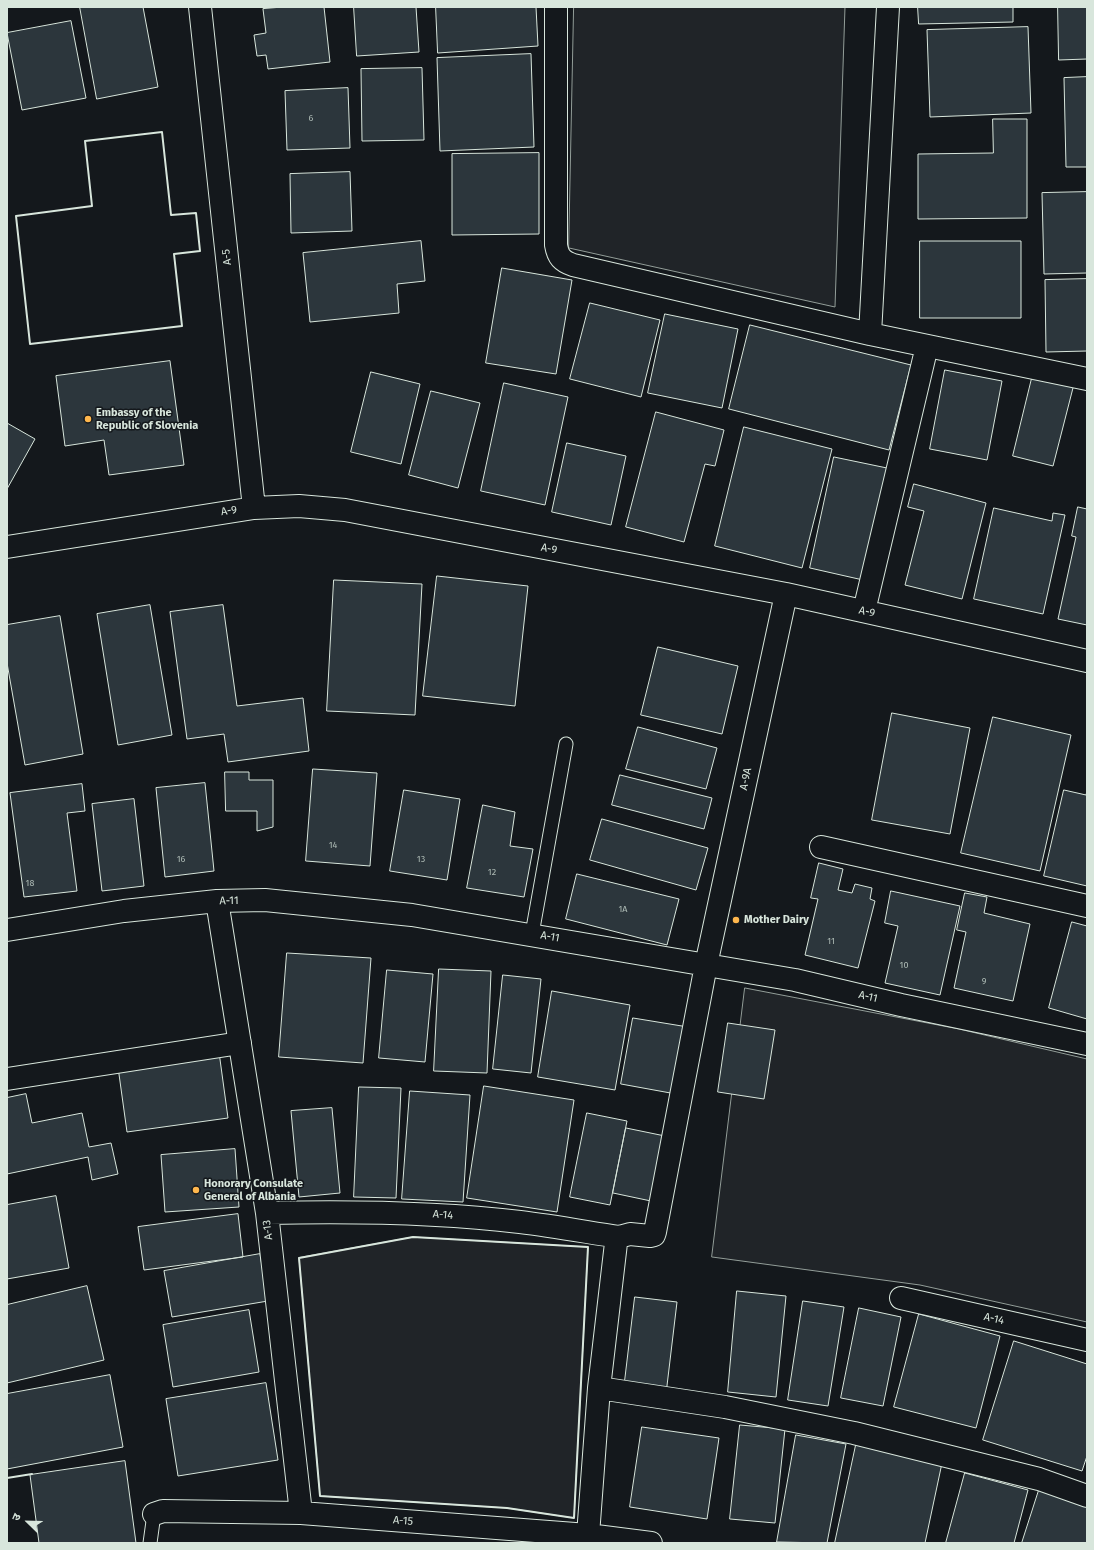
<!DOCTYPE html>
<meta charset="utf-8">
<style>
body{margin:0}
#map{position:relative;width:1094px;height:1550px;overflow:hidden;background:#14181c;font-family:"Fira Sans","Noto Sans Devanagari",sans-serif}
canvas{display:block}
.frame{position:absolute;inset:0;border:8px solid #d8e6dc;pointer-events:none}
.north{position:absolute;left:8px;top:1502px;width:40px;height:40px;-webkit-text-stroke:3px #14181c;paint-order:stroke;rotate:293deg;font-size:11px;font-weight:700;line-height:16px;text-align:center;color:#d8e6dc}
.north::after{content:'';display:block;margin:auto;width:14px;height:18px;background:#d8e6dc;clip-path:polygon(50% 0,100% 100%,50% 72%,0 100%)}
</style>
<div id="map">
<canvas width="1094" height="1550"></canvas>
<div class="frame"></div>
<div class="north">उ</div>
</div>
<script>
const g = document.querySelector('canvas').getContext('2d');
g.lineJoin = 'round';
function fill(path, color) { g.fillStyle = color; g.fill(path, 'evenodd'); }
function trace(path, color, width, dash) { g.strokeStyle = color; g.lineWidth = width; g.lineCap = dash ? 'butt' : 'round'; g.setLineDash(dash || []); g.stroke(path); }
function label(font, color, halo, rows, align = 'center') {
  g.font = font + ' "Fira Sans",sans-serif'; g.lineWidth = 3; g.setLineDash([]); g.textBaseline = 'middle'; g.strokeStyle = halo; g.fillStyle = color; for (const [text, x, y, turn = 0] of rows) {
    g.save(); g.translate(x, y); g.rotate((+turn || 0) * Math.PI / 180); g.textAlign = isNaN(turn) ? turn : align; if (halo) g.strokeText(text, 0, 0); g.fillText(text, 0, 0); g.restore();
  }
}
const green = new Path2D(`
 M574,7H845L835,307L569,248Z
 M745,988L959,1029L1087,1059V1322L920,1285L712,1257Z
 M413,1237L588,1247L574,1518L507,1508L320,1496L299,1258Z`);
fill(green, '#202428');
trace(green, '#939e99', 1);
const building = new Path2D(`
 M80,7H143L158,87L97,99Z
 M283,7H324L330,62L268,69L266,55L257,56L254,35L266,33L263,9Z
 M354,7H416L419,52L357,56Z
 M436,7H536L538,46L438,53Z
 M918,7H1013V22L919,24Z
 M1058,7H1087V59L1059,60Z
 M71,21L86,98L22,110L7,33Z
 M1028,27L1031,113L930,117L927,30Z
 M531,54L534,147L440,151L437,58Z
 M422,68L424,140L362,141L361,69Z
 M1087,77V167H1066L1064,78Z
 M348,88L350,148L287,150L285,91Z
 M993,119H1027V218L918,219V154L993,153Z
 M539,153V234L452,235V154Z
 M350,172L352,231L291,233L290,174Z
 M1087,192V273L1044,274L1042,193Z
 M421,241L425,281L397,284L399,313L310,322L303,253Z
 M920,241H1021V318H920Z
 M502,268L572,280L556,374L486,363Z
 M1087,279V351L1046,352L1045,280Z
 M590,303L660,320L641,397L570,379Z
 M665,314L738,329L722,408L648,393Z
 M750,325L911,365L889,450L729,409Z
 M170,361L184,465L109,475L104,440L65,446L56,376Z
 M945,370L1002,381L987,460L930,449Z
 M371,372L420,384L401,464L351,452Z
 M1033,374L1074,384L1053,466L1013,456Z
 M504,383L568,397L545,505L481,491Z
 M431,391L480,403L458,488L409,475Z
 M656,412L724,430L715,466L705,464L684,542L626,527Z
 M7,423L35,439L7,489Z
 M744,427L832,449L802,568L715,546Z
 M567,443L626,456L611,525L552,512Z
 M834,457L887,468L863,580L810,568Z
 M914,484L986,503L962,599L905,585L924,511L908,507Z
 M1078,507L1087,509V625L1058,619L1076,537L1072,536Z
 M994,508L1052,521L1053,513L1065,515L1043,614L974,599Z
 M437,576L528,586L515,706L423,696Z
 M334,580L422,584L415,715L327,711Z
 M150,605L172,735L118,745L97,614Z
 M223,605L237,706L303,698L309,751L228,762L224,734L187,739L170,612Z
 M60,616L83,754L25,765L7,663V625Z
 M658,647L738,666L722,734L641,715Z
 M892,713L970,728L950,834L872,820Z
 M993,717L1071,735L1040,871L961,853Z
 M638,727L717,748L706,789L626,769Z
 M313,769L377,773L370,866L306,861Z
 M225,772H249V780H273V827L257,831V811H226Z
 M620,775L712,798L704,829L612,805Z
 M205,783L214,871L165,877L156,788Z
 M82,784L85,811L67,813L77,891L24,897L10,793Z
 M404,790L460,799L447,880L390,871Z
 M1064,790L1086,795L1087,791V886L1044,876Z
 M134,799L144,886L102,891L92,804Z
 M483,805L515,812L510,846L533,849L524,897L467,888Z
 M602,819L708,848L696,890L590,860Z
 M819,863L843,869L838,890L852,893L855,884L872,888L870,899L875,901L858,968L805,955L818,899L811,898Z
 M577,874L679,899L667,945L566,919Z
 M891,891L960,906L940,995L885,983L898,926L885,923Z
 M965,893L987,897L984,913L1030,924L1013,1001L954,988L966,932L957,930Z
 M1072,922L1087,926V1019L1049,1008Z
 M287,953L371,958L363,1063L279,1057Z
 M439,969L491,971L487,1073L434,1071Z
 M387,970L433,974L425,1062L379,1058Z
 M503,975L541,979L531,1073L493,1069Z
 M552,991L630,1005L615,1090L538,1077Z
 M633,1018L688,1027L676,1094L621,1084Z
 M728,1023L775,1030L764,1099L718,1092Z
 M219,1052L228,1118L127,1132L118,1067Z
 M484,1086L574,1100L557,1212L467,1198Z
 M359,1087L401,1088L396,1198L354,1197Z
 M410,1091L470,1095L463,1202L402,1199Z
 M26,1094L32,1123L82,1113L89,1147L111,1143L118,1174L92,1180L88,1157L7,1174V1098Z
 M332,1108L340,1193L299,1197L291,1111Z
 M587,1113L627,1121L610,1205L570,1197Z
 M626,1128L665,1136L651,1201L613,1193Z
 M235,1149L239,1207L165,1212L161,1155Z
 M56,1196L69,1268L7,1279V1205Z
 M238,1214L243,1257L144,1270L138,1227Z
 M260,1254L268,1301L172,1317L164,1271Z
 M87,1286L104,1360L7,1383V1305Z
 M737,1291L786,1296L776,1397L728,1392Z
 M635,1297L677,1302L666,1394L624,1389Z
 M803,1301L844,1307L828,1406L788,1400Z
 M859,1308L901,1317L883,1406L841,1398Z
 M249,1310L259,1372L173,1387L163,1325Z
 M919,1314L1000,1336L976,1428L894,1407Z
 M1014,1341L1087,1364V1456L1082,1471L983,1440Z
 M110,1375L123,1447L7,1469V1394Z
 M266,1383L278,1460L178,1476L166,1399Z
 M740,1425L785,1429L775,1523L730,1519Z
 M642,1427L719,1438L707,1519L630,1507Z
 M796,1435L846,1444L827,1543L777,1542Z
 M856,1445L942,1463L925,1543H835Z
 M125,1461L136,1543H39L30,1475Z
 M965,1473L1028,1490L1014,1543H946Z
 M1040,1487L1087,1502V1543H1022Z`);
fill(building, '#2c363c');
trace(building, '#d8e6dc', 1);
const lane = new Path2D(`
 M532,934L566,744
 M150,1543L154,1514`);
const street = new Path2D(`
 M200,7L254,508
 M556,7V245C558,257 562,261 573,265L870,334L1087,379
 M870,334L888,7
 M7,547L254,508L299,506L345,510L786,594L1087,661
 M864,611L927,346
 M821,847L1087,906
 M217,901L267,1213L301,1513
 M7,930L124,911L217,901L265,900L412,915L795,980L901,1005L1087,1044
 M7,1079L240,1043
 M267,1213C351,1211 436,1212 520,1222C553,1226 586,1232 619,1237
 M901,1298L1087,1340
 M599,1388L725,1407L854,1433L1039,1479L1087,1496
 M154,1514L163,1511L301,1513L588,1535L651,1543
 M588,1535L599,1388L616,1243L619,1237L630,1234L650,1236L654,1235L655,1232L706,965L786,594`);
trace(lane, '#d8e6dc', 15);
trace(street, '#d8e6dc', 24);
trace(lane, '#14181c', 13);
trace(street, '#14181c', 22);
trace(new Path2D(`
 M162,132L171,215L196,213L200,251L174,254L182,326L30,344L16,216L92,206L85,141Z
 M413,1237L588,1247L574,1518L507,1508L320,1496L299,1258Z
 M7,1478L32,1474`), '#d8e6dc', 2);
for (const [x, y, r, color] of [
 [88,419,4,"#ffb74d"],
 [736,920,4,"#ffb74d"],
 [196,1190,4,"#ffb74d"]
]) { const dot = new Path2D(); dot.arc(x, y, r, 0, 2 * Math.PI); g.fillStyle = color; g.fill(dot); trace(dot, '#14181c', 1.5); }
label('9px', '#adbab4', null, [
 ["6",311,118],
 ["14",333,845],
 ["16",181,859],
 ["13",421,859],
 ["12",492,872],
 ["18",30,883],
 ["1A",623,909],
 ["11",831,941],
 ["10",904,965],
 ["9",984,981]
]);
label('11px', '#d8e6dc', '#14181c', [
 ["A-5",227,257,-96],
 ["A-9",229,511,-9],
 ["A-9",549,549,11],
 ["A-9",867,612,13],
 ["A-9A",746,779,-78],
 ["A-11",229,901,-1],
 ["A-11",550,937,10],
 ["A-11",868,997,13],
 ["A-14",443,1215,5],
 ["A-13",268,1230,-97],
 ["A-14",994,1319,13],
 ["A-15",403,1521,5]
]);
label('bold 11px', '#d8e6dc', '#14181c', [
 ["Embassy of the",96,413],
 ["Republic of Slovenia",96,426],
 ["Mother Dairy",744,920],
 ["Honorary Consulate",204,1184],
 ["General of Albania",204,1197]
], 'left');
</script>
